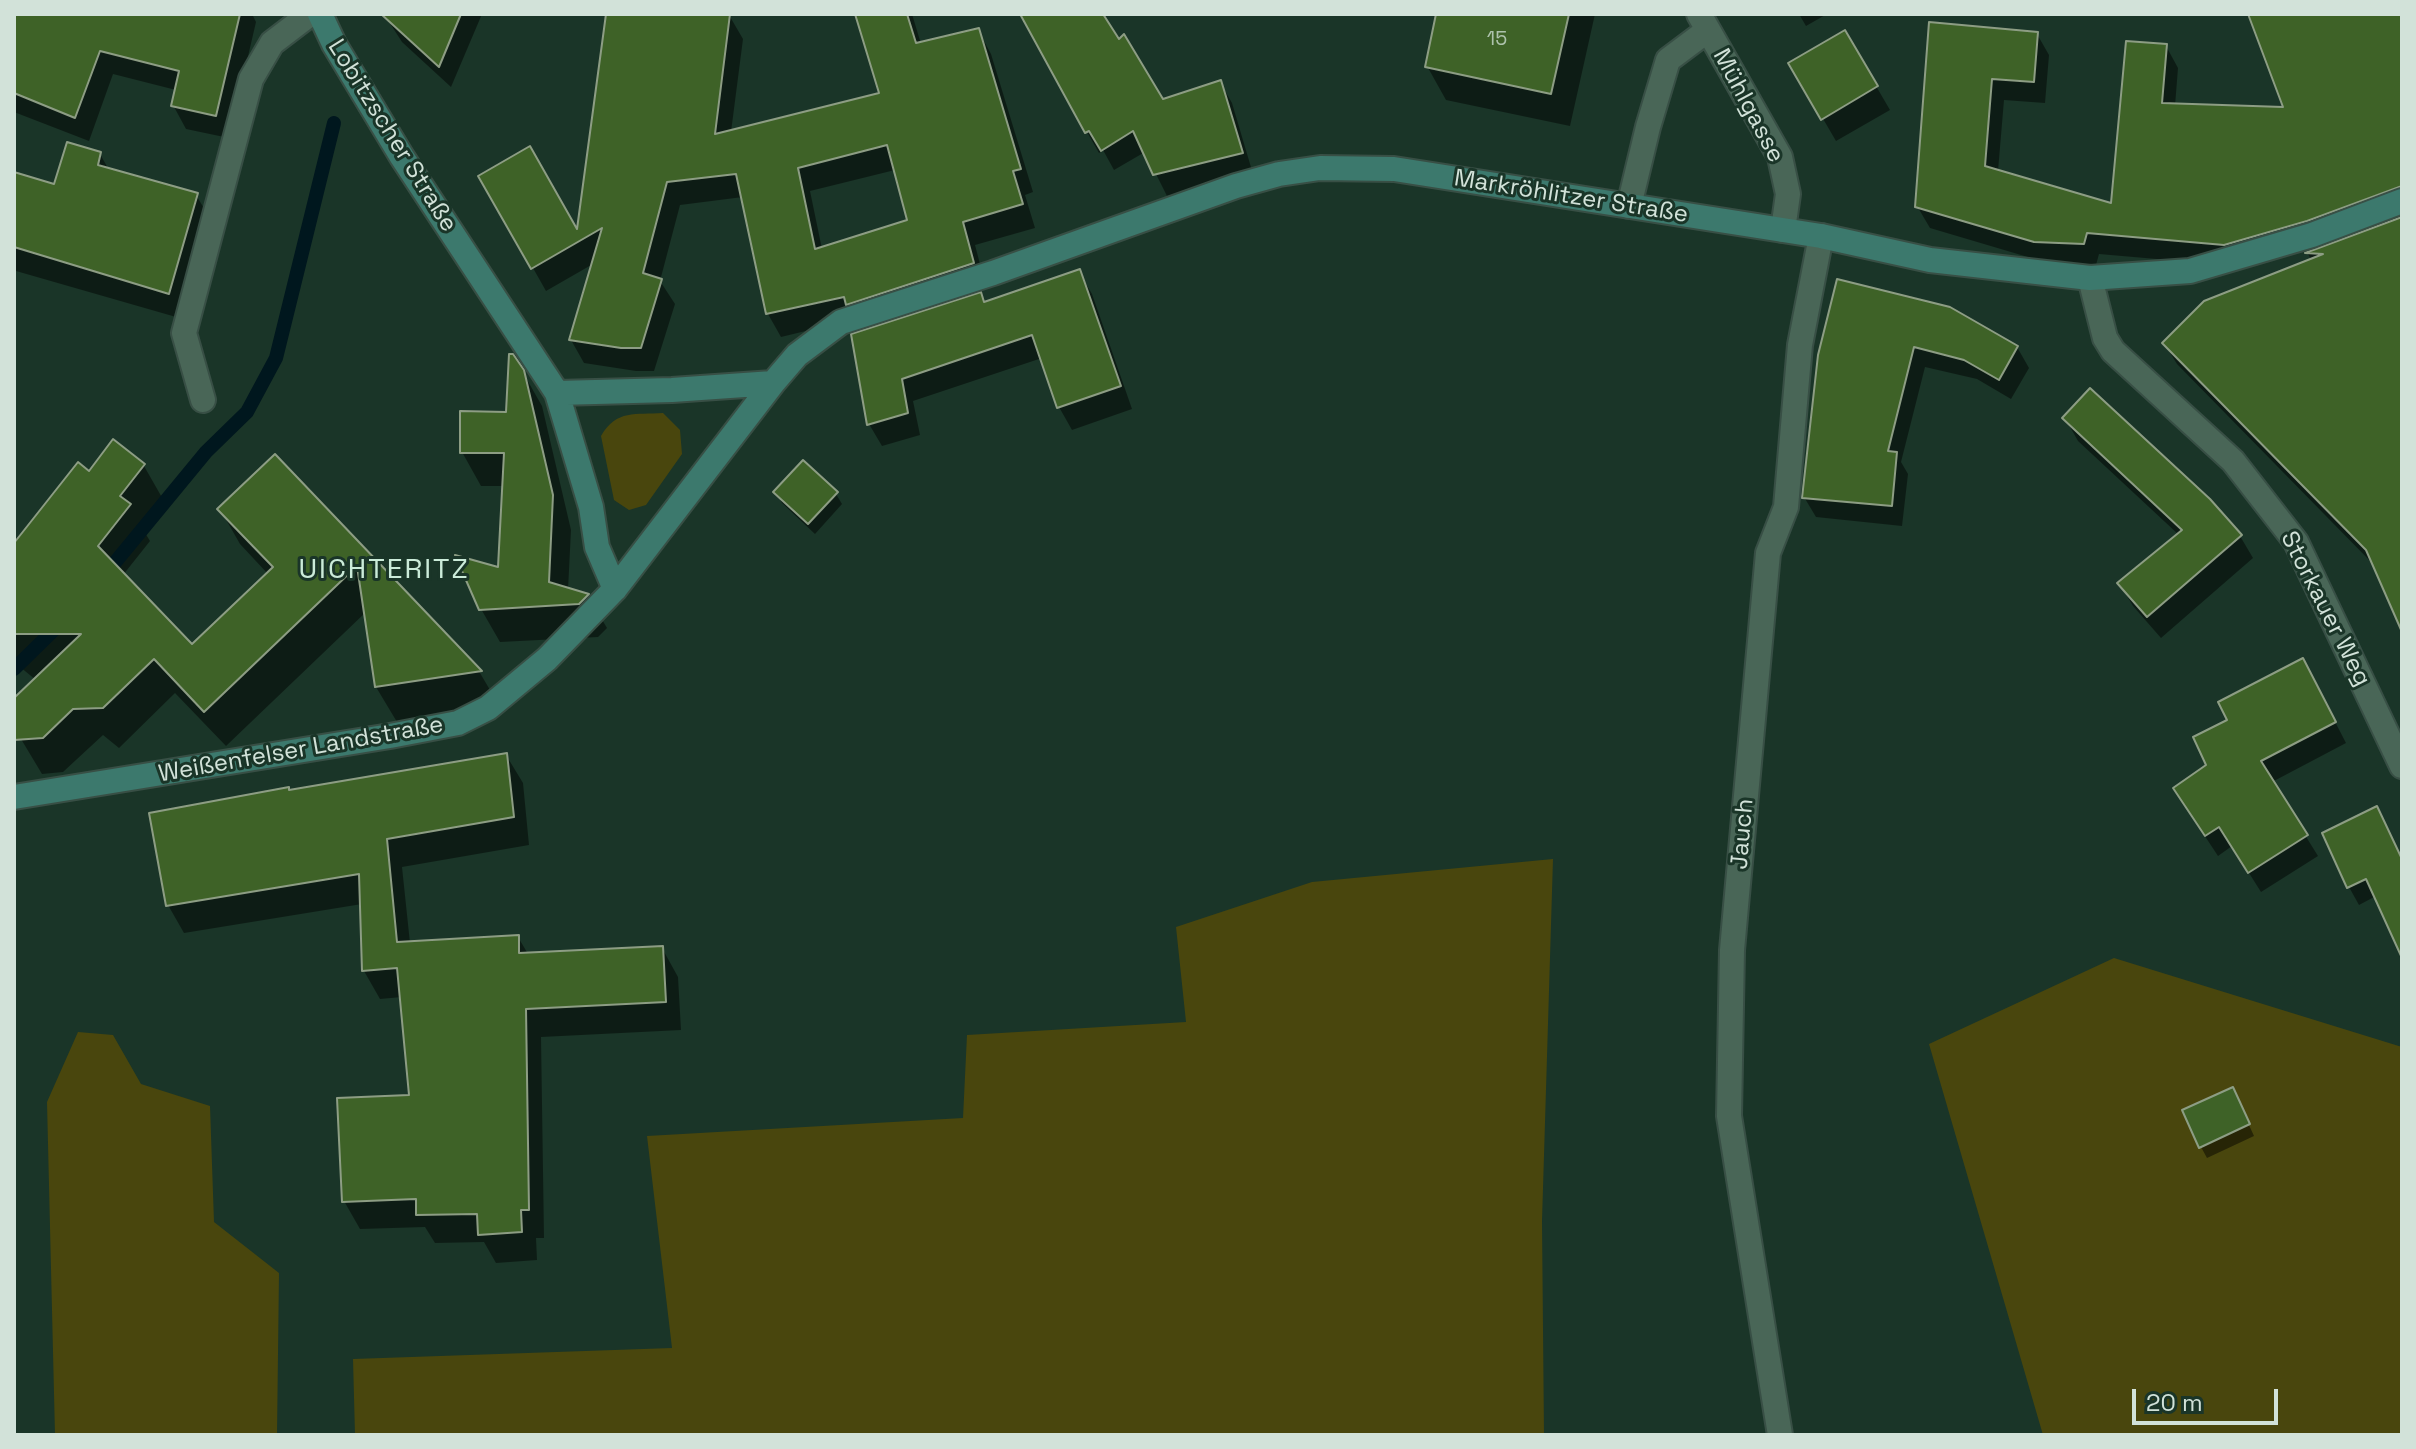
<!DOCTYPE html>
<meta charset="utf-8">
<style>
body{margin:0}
#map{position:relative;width:2416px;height:1449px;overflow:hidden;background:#1a3528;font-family:"Space Grotesk",sans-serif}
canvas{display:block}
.frame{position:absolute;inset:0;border:16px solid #d2e2d9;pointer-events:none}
.scale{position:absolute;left:2132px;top:1389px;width:146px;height:36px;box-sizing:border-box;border:4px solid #d2e2d9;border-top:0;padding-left:10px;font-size:24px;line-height:28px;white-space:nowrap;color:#d2e2d9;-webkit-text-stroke:6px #1a3528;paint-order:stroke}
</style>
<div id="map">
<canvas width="2416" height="1449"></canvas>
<div class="frame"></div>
<div class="scale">20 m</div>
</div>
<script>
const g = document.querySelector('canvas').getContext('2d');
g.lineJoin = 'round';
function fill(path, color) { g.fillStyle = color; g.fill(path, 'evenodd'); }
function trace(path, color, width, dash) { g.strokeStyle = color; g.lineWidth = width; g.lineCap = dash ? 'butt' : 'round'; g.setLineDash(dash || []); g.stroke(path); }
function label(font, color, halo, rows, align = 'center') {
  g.font = font + ' "Space Grotesk",sans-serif'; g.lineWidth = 6; g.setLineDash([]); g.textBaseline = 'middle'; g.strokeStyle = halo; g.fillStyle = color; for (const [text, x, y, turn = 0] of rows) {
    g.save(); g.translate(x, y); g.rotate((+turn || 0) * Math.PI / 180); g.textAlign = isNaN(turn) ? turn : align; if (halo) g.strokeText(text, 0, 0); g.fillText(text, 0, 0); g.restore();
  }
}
fill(new Path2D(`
 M663,413L680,430L682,454L646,505L629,510L614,500L601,436C617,409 635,415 663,413Z
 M1553,859L1542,1221L1544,1435H355L353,1359L672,1348L647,1136L963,1118L967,1035L1186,1022L1176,927L1312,882Z
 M2114,958L2402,1047V1435H2043L1929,1044Z
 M78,1032L113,1035L141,1084L210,1106L214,1222L279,1273L277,1435H55L47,1102Z`), '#49460d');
fill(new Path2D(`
 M14,14H252L256,22L229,138L186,129L173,105L176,90L113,74L89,141L14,112Z
 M384,14H482L451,87L402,42Z
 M608,14L729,15L743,39L731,132L882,94L857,14H912L921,44L978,30L991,54L1033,192L1025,195L1035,228L975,245L986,287L781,337L768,314L743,197L680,205L660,281L675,304L654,371H636L584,363L571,340L593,264L546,291L481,176L578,235ZM895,170L909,222L822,249L810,191Z
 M1047,14H1101L1163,101L1220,82L1232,103L1253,174L1167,196L1145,152L1114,170L1103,150L1099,153L1087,132Z
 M1438,14H1595L1570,126L1446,100L1427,66Z
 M1799,14H1827L1806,26Z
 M2274,14H2402V211L2237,266L2099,254L2096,265L2048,263L1930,228L1917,206L1931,24L2037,34L2049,55L2045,103L2004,100L1998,171L2113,206L2166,46L2178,68L2175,106L2286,109Z
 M1845,33L1890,110L1836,141L1791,64Z
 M100,154L109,170L196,195L211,220L183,319L16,271L14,279V174L56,186Z
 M2402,219V627L2375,566L2177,364L2164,343L2312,261L2308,254Z
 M1079,272L1092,294L1132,409L1072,430L1059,407L1042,358L913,401L920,435L882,446L869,424L853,336L980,295L986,304Z
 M1838,281L2017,347L2029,368L2011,399L1977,379L1925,367L1901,462L1908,474L1902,526L1816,517L1804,497Z
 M522,371L542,406L571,530L568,590L588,596L607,628L598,637L500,642L481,609L499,570L504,486H481L462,452L508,415Z
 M2065,418L2240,536L2253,558L2161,638L2133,606L2120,584L2179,535L2078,441Z
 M274,456L480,673L500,707L397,722L376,687L366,612L226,746L175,693L119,748L103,735L63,772L42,774L21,739L14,715V700L53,694L14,662V547L90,474L144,466L164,501L142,528L150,541L123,575L192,647L268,574L240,544L220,509Z
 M776,492L836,494L842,504L815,534L782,503Z
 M2314,681L2346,743L2272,782L2318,856L2261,892L2232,846L2218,856L2187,809L2230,721Z
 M506,755L523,783L529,845L402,867L410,943L518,937L528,954L662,948L678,977L681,1030L541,1037L544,1238H536L537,1260L496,1263L484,1242L435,1243L425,1227L360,1229L344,1201L411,1097L402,997L380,999L364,971L362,904L184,933L168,905L289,792Z
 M2402,860V953L2376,896L2359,905L2349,887Z
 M2238,1101L2254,1136L2207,1158L2201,1147Z`), '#0007');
trace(new Path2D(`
 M103,577L206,452L247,412L276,358L334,123
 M14,669L62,622`), '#00171e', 14);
const building = new Path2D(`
 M14,14H240L216,116L171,106L179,71L100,51L75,118L14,93Z
 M381,14H461L439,67Z
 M606,14H730L715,134L879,93L855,14H907L916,43L979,28L1021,169L1013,171L1023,204L963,222L974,263L846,305L844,297L766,314L736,174L667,182L643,273L662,279L641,348H621L569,340L602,228L531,269L478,176L530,146L577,229ZM887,145L907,220L815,249L798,168Z
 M1020,14H1103L1119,39L1124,34L1163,99L1221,80L1243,153L1153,175L1133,131L1101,151L1089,131L1085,133Z
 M1436,14H1569L1551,94L1425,67Z
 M2248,14H2402V186L2307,221L2224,245L2087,233L2084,244L2034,242L1915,207L1929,22L2038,32L2034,82L1992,79L1985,166L2111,203L2126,41L2167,44L2162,103L2283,107Z
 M1845,30L1878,86L1821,120L1788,63Z
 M67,142L101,152L98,165L198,193L169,294L14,247V172L54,184Z
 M2402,217V632L2366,550L2162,343L2204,301L2323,254L2305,253Z
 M1080,269L1121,386L1057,408L1032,335L902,379L908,413L867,425L851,334L981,292L984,302Z
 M1837,279L1950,307L2018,346L1999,380L1964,360L1914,347L1888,451L1897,452L1892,506L1802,498L1818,355Z
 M509,354H513L524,370L553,495L549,582L589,594L579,604L479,610L455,555L498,567L504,453H460V411L506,412Z
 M2090,388L2210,499L2242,535L2147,617L2117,583L2182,530L2062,418Z
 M113,439L145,464L120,496L131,504L98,546L192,644L273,567L217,509L275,454L482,671L375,687L357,566L204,712L154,659L103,708L73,709L43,738L14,740V698L81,634H14V543L78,462L89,471Z
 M803,460L838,492L808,524L773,492Z
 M2303,658L2336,722L2261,761L2308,835L2248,873L2219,827L2205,836L2173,788L2206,765L2193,737L2227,720L2218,702Z
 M507,753L514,817L387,839L397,942L519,935V953L663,946L666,1002L526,1009L529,1210H521L522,1232L478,1235L477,1214L416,1215V1199L342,1202L337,1098L409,1095L397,968L362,971L359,874L166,906L149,813L289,787V790Z
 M2377,806L2402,859V958L2366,879L2347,888L2322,833Z
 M2233,1087L2250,1124L2199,1148L2182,1110Z`);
fill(building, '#3e6227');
trace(building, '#8d9d84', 2);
const street = new Path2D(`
 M1699,14L1780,157L1788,194L1783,230
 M1629,206L1648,127L1668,60L1708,30
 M2090,278L2105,338L2113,351L2233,461L2296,542L2402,766
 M203,400L184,333L251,79L272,43L310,14
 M1780,1435L1729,1116L1732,950L1768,553L1786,507L1800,345L1821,236`);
const secondary = new Path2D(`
 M320,14L334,44L402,157L557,393L591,507L597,547L615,589
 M557,393L672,390L773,383
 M14,797L390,736L458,723L488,708L547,659L615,589L773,383L797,355L841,322L993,273L1236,186L1279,174L1320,168L1394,169L1821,236L1930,260L2090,278L2190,271L2312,235L2402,201`);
trace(street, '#384f45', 28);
trace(secondary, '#384f45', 28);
trace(street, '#496657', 24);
trace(secondary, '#3c796d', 24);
label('20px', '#adc2ac', null, [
 ["15",1497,40]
]);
label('24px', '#d2e2d9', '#1a3528', [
 ["Mühlgasse",1748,106,62],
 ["Lobitzscher Straße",392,136,58],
 ["Markröhlitzer Straße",1571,197,9],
 ["Storkauer Weg",2325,609,63],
 ["Weißenfelser Landstraße",301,750,-10],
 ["Jauch",1743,834,-85]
]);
g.letterSpacing = '2px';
label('28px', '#cbebd9', '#1a3528', [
 ["UICHTERITZ",384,570]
]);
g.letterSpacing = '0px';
</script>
